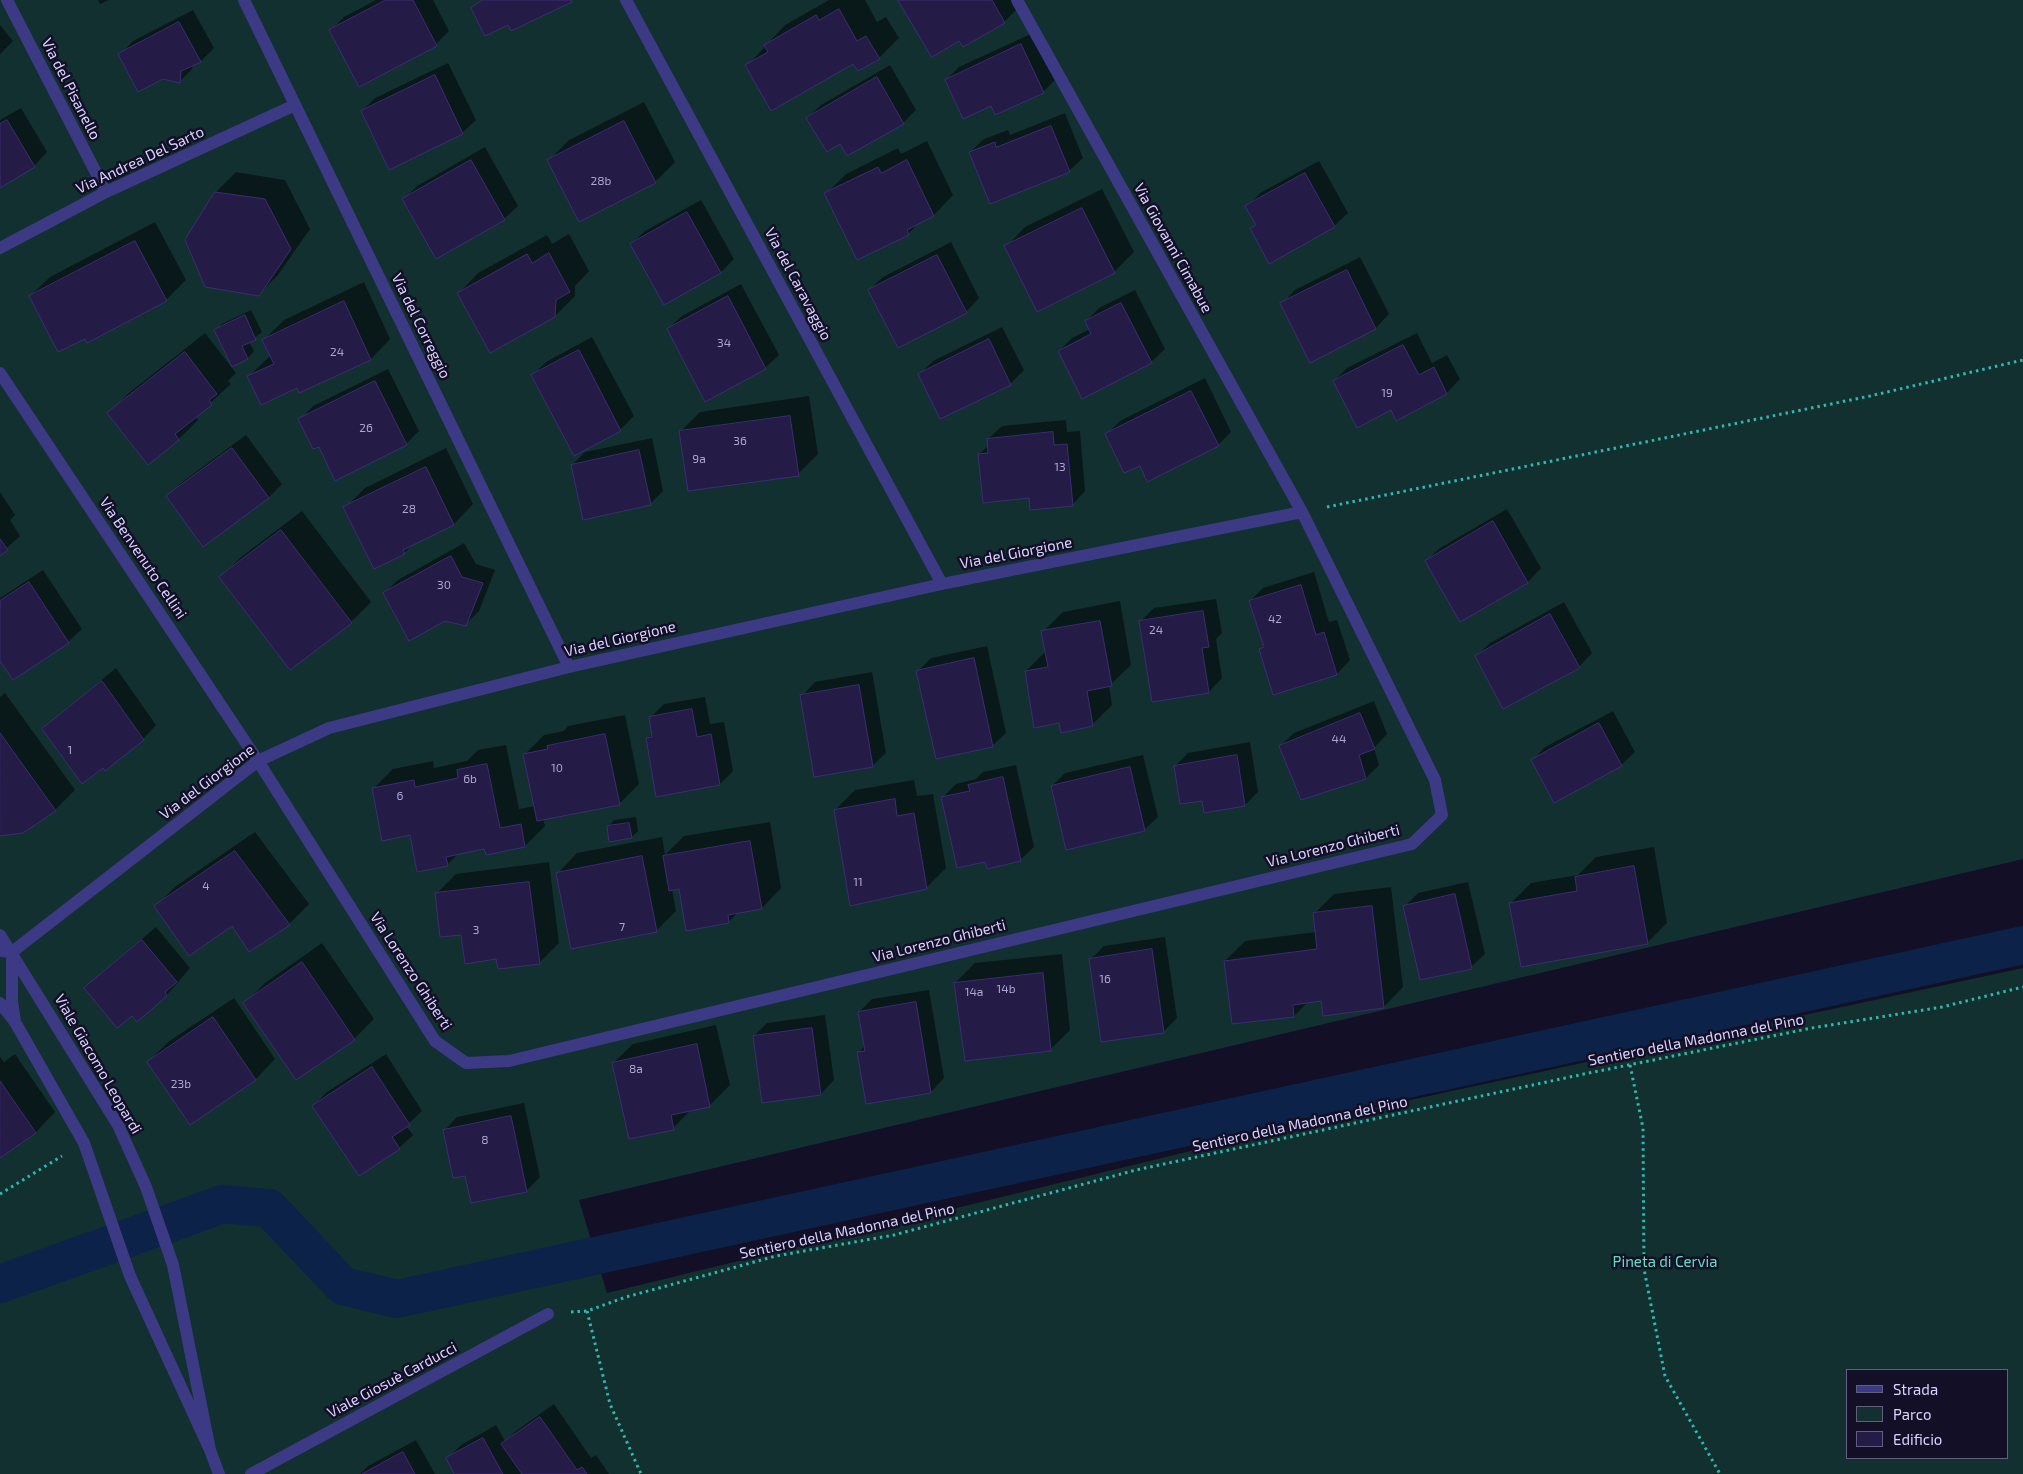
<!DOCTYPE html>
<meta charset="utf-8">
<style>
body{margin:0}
#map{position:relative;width:2023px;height:1474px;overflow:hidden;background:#130f26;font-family:"Exo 2",sans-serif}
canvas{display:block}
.legend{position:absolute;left:1846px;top:1369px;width:162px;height:90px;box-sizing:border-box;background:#130f26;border:1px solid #625e7d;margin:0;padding:6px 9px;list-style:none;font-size:15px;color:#d9d4ff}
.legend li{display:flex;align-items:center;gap:10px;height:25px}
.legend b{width:25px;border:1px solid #625e7d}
</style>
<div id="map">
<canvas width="2023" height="1474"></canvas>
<ul class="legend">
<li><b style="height:6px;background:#3d3a85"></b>Strada</li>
<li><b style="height:14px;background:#12302f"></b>Parco</li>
<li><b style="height:14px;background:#241b47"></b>Edificio</li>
</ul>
</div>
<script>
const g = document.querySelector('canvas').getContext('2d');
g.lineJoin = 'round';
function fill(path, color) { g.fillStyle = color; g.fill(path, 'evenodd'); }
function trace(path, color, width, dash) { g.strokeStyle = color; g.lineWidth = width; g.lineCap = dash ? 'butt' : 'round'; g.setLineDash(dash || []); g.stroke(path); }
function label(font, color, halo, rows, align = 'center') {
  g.font = font + ' "Exo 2",sans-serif'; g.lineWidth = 5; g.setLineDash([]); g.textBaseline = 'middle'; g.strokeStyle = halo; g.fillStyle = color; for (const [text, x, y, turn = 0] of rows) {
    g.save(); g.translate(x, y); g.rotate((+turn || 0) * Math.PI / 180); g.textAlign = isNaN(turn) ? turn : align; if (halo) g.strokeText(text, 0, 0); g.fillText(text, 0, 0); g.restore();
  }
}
fill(new Path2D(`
 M0,0H2023V859L579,1200L607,1293L1322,1119L2023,968V1474H0ZM1847,1370H2007V1458H1847Z`), '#12302f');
fill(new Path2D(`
 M98,0H109L100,4Z
 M376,0H433L449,31L436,44L331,30L344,17Z
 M829,0H865L877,22L886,17L899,38L879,58L854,62L747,66L785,25Z
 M900,0H1013L1018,8L1004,22L964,46L960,39Z
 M193,10L214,48L201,61L193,64L192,69L179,82L120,55L133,41Z
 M0,25L13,41L0,54Z
 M1035,32L1056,79L1043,92L991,105L946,80L959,67Z
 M448,63L476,120L462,133L362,111L375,98Z
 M890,65L916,110L903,123L840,142L807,118L821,105Z
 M644,102L675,162L655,182L549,160L569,140Z
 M21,108L47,152L34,166L0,186V120Z
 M1065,113L1083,158L1069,171L970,152L984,139L1008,130L1010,135Z
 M927,141L953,195L934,215L920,222L908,234L826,194L846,174L898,148L901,154Z
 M485,147L518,206L504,219L404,199L417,186Z
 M1319,161L1348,213L1334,226L1252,228L1256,224L1247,207L1260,193Z
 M236,172L285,180L310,229L278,275L258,295L216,192Z
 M1102,189L1134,252L1114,272L1006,247L1025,227Z
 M701,200L734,259L721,272L665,303L631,244L645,231Z
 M155,222L186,280L166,300L30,296L50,277Z
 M569,234L589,271L575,286V296L555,316L459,293L478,273L547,235L552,244Z
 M951,242L979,298L966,312L869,290L883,277Z
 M1360,257L1389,314L1376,328L1311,361L1282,304L1295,290Z
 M364,282L390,339L371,359L300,392L298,387L249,376L271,355L264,340L284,320Z
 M741,284L779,355L765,368L668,329L682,316Z
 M1135,290L1165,349L1151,362L1059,351L1072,338L1090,329L1086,321L1099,308Z
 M251,310L262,332L249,342L254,351L248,358L232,365L216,330L222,324Z
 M1002,327L1024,370L1010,384L941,418L920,374L933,361Z
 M205,333L236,373L228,381L231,384L196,416L198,420L179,439L109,413L129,393Z
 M1417,333L1432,363L1447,355L1460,379L1447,393L1397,419L1392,409L1334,381L1347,368Z
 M592,337L634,416L620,430L574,454L533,375L546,362Z
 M388,369L419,431L406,444L319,445L300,420L313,406Z
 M1205,378L1231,432L1218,445L1140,464L1107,434L1120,421Z
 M809,396L818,454L798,474L680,432L700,412Z
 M1066,420L1067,432L1080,431L1085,491L1072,505L1030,497L979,454L989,445L988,439L1002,426Z
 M246,435L282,484L269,497L203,545L168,496L181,483Z
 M652,438L663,491L650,504L572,465L585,452Z
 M446,448L473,504L454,524L414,543L404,553L345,508L365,488Z
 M0,492L15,515L10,520L20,536L0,554Z
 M1507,509L1541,568L1528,582L1460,620L1426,561L1440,548Z
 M302,511L371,602L351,622L221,577L241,557Z
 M464,543L476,564L495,570L479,611L466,624L445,620L384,593L398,580Z
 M43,570L82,629L68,642L0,658V598Z
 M1314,572L1329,622L1337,620L1350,660L1337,674L1274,693L1260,649L1264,645L1250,601L1263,588Z
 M1216,599L1222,633L1216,639L1222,678L1209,692L1140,622L1154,608Z
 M1120,601L1131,665L1109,686L1112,705L1092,725L1060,721L1026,671L1046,651L1043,632L1063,612Z
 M1564,602L1592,653L1579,667L1476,656L1490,643Z
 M987,646L1006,733L992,746L918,671L931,658Z
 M116,668L156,725L143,739L43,729Z
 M872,672L886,753L872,766L802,696L815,682Z
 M5,693L75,790L55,810L0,835V697Z
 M705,697L710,724L724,722L733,771L720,784L647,739L653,733L651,717L664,704Z
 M1374,701L1387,734L1374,748L1379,765L1366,778L1280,746L1294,733Z
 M1613,711L1635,752L1621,765L1532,761L1545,747Z
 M625,715L639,784L619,804L543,819L545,826L525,846L485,848L459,853L447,865L411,834L373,789L393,769L433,761L434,768L467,761L478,750L506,745L519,809L535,806L524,755L544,735L564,731L568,726Z
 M1250,742L1258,792L1245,805L1203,799L1175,766L1188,753Z
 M1143,755L1158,817L1144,830L1052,786L1065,773Z
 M1016,765L1034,847L1020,860L986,861L943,797L956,784L976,779L983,772Z
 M914,780L917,796L933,794L946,868L926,888L835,810L855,790Z
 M636,817L638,831L632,837L608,827L614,820Z
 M770,822L781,888L762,908L738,912L729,922L680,888L672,889L676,911L656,931L558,873L577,853L662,837L665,855L684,836Z
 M255,832L309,904L289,924L250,950L232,924L156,906L176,886Z
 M1654,847L1667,923L1648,942L1511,903L1531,883L1578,875L1596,857Z
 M549,862L559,943L539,963L498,958L436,894L456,874Z
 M1468,882L1485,954L1471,967L1405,906L1418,893Z
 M1391,887L1403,987L1384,1007L1322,1000L1308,1002L1294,1016L1225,961L1245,941L1316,932L1314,914L1334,894Z
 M156,927L190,968L167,995L137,1020L132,1014L85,988Z
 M1165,937L1177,1018L1163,1032L1091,959L1104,946Z
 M322,943L374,1019L354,1039L245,1003L265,983Z
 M1062,954L1070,1030L1050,1050L955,983L975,963Z
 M929,990L944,1078L931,1092L858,1053L865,1046L859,1012L872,999Z
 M234,998L275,1059L256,1079L190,1123L148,1062L168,1042Z
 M825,1015L834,1080L821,1094L754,1036L767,1023Z
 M716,1025L730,1085L710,1105L692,1109L673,1128L613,1063L633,1044Z
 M15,1054L55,1112L36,1132L0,1157V1057L4,1062Z
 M386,1054L422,1111L406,1126L413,1135L399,1148L359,1174L313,1106L327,1092Z
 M524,1103L540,1177L526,1191L466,1174L444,1131L457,1117Z
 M554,1404L591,1458L596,1455L609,1474H456L447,1459L461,1445L496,1425L505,1441L516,1431Z
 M416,1440L435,1474H360L368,1466Z`), '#0007');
trace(new Path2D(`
 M0,1284L223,1204L269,1208L343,1286L397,1299L2023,945`), '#0c2248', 38);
const building = new Path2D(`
 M386,0H413L437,46L359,87L329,30Z
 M483,0H571L572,2L511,31L508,25L485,36L471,8Z
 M898,0H992L1005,23L963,47L959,41L932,57Z
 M839,9L857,41L866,36L880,59L858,71L853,64L771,111L745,65L768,52L764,45L816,15L819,20Z
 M179,22L201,62L181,71L180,83L163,79L138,92L118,54Z
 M1021,44L1044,93L995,115L991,106L963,119L945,80Z
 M435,75L463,134L389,170L361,111Z
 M877,77L904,124L847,156L840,144L827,152L806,118Z
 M7,120L35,167L0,188V124Z
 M624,121L656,183L579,222L547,160Z
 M1051,126L1070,172L990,204L969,152L995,142L996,147Z
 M471,160L505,220L436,259L402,199Z
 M907,160L934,216L907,230L909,235L857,260L824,193L878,167L881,173Z
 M1305,173L1335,227L1269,264L1250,228L1256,225L1245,206Z
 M215,192L265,199L291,249L259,296L205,287L185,240Z
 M1082,208L1115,273L1037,312L1004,246Z
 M687,212L721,273L664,305L630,244Z
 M135,241L167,301L87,343L85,339L58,352L29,296Z
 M549,253L570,292L556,300L555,317L490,353L457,293L527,254L532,263Z
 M937,255L967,313L898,348L868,290Z
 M1347,270L1376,329L1310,363L1280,303Z
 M728,296L766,369L705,402L667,329Z
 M344,301L371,360L299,393L297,388L261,405L247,376L274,364L262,340Z
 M1121,303L1152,363L1082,399L1058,351L1091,334L1085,321Z
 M245,315L256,340L242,346L248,359L232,367L214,330Z
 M989,339L1011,385L940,419L918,374Z
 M1403,345L1419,375L1434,367L1447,394L1396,421L1391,410L1357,428L1333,381Z
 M579,350L621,431L574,456L531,375Z
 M185,352L217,394L209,400L212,405L175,434L179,440L148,465L107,413Z
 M375,381L407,445L335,481L319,447L313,449L298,419Z
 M1191,391L1219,446L1147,482L1140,466L1124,473L1105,434Z
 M790,416L799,476L688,491L679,431Z
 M1053,432L1054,445L1067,444L1073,506L1030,510L1029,498L983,503L978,454L988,453L987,439Z
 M232,448L269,498L203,547L166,496Z
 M639,450L651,505L583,520L571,465Z
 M426,467L454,525L403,550L405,554L374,569L343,507Z
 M1493,521L1528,583L1460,622L1425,561Z
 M281,530L352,623L290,670L219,577Z
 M0,539L8,550L0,556Z
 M451,556L462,577L483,583L466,626L445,621L409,641L383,593Z
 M29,582L69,643L13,680L0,661V601Z
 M1301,585L1316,635L1324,632L1337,675L1273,695L1259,649L1264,647L1249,601Z
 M1203,611L1209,647L1202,648L1209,693L1152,702L1139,621Z
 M1550,614L1580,668L1503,709L1475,656Z
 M1100,621L1112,686L1087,691L1093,726L1061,733L1059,723L1034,728L1025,671L1048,667L1041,631Z
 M974,658L993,747L936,759L916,671Z
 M102,681L144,740L105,771L103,768L82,784L42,729Z
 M859,685L873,767L814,777L800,695Z
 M692,709L697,737L711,734L720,785L656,797L646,738L652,737L649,717Z
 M1360,713L1375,749L1359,755L1366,779L1301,800L1279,746Z
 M1599,723L1622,766L1554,803L1531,760Z
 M0,733L56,811L23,833L0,836Z
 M605,734L620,805L537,821L523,754L548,749L547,746Z
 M1237,755L1245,806L1204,813L1202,801L1180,804L1174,766Z
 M487,764L500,828L521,824L525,847L486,855L484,849L446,857L448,866L417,872L410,835L382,841L372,788L414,780L415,787L458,778L457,770Z
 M1130,767L1145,831L1066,850L1051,786Z
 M1003,777L1021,861L987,869L985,862L957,868L941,797L970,791L968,785Z
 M895,799L897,816L914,813L927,889L850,906L834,810Z
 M629,823L632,838L609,842L607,826Z
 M750,841L762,909L728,915L729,923L686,931L679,889L669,891L663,856Z
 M235,851L290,925L249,952L232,926L189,956L154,906Z
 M642,856L657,932L571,949L556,873Z
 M1634,866L1648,944L1521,967L1509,903L1577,891L1575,877Z
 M529,882L540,964L498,969L496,959L465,964L461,935L440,937L435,893Z
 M1455,894L1472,969L1420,980L1403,906Z
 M1372,906L1384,1008L1323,1016L1321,1001L1293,1005L1294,1017L1232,1024L1224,961L1317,949L1313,913Z
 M142,940L177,982L165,992L167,996L137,1022L132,1016L117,1028L84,988Z
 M1152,949L1164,1033L1101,1042L1089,959Z
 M302,962L355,1040L296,1080L243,1003Z
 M1043,973L1051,1051L965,1061L954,983Z
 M916,1002L931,1093L866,1104L857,1052L865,1051L858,1012Z
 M213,1017L256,1080L190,1125L147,1062Z
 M812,1028L821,1095L762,1103L753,1036Z
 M697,1044L710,1107L671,1115L674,1130L629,1139L612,1063Z
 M372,1067L410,1125L392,1137L400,1149L359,1176L312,1106Z
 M0,1081L36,1133L0,1158Z
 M511,1116L527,1192L471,1203L465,1176L453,1178L443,1130Z
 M540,1417L577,1470L582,1467L587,1474H522L501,1444Z
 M483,1438L503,1474H454L446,1458Z
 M403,1452L415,1474H362Z`);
fill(building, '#241b47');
trace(building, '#3b2d73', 1);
trace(new Path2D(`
 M1327,507L1870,396L2023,360
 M1630,1065L1643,1128L1644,1269L1665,1376L1720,1474
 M0,1194L62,1156
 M587,1311L610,1404L641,1474
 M571,1312L587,1311L626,1297L776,1256L894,1235L1136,1170L1584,1074L1812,1028L1942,1007L2023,987`), '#2fb8b0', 3, [2.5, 4]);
trace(new Path2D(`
 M7,0L106,192
 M244,0L569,667
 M626,0L942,584
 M0,248L106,192L295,105
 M0,373L258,761L435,1041L466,1063L509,1061L1412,844L1442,815L1435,780L1302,512L1017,0
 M0,935L118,1125L146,1187L173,1265L210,1450
 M0,951L12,952L258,761L329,728L569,667L942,584L1302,512
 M12,952V1001L15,1022
 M0,1003L15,1022L84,1143L130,1276L210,1450L219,1474
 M251,1474L548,1314`), '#3d3a85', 12);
label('12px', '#aca6d1', null, [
 ["28b",601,181],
 ["34",724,343],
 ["24",337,352],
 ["19",1387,393],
 ["26",366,428],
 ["36",740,441],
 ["9a",699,459],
 ["13",1060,467],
 ["28",409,509],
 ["30",444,585],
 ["42",1275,619],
 ["24",1156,630],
 ["44",1339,739],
 ["1",70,750],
 ["10",557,768],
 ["6b",470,779],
 ["6",400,796],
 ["11",858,882],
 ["4",206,886],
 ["7",622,927],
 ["3",476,930],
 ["16",1105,979],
 ["14b",1006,989],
 ["14a",974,992],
 ["8a",636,1069],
 ["23b",181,1084],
 ["8",485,1140]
]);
label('15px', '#d9d4ff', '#130f26', [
 ["Via del Pisanello",71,89,63],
 ["Via Andrea Del Sarto",140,160,-25],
 ["Via Giovanni Cimabue",1173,248,61],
 ["Via del Caravaggio",798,284,62],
 ["Via del Correggio",421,326,64],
 ["Via del Giorgione",1016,553,-11],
 ["Via Benvenuto Cellini",143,558,56],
 ["Via del Giorgione",620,639,-13],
 ["Via del Giorgione",207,782,-37],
 ["Via Lorenzo Ghiberti",1333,846,-14],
 ["Via Lorenzo Ghiberti",939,941,-14],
 ["Via Lorenzo Ghiberti",411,971,57],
 ["Sentiero della Madonna del Pino",1696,1040,-11],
 ["Viale Giacomo Leopardi",98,1064,60],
 ["Sentiero della Madonna del Pino",1300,1124,-12],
 ["Sentiero della Madonna del Pino",847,1231,-12],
 ["Viale Giosuè Carducci",392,1380,-28]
]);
label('15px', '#5fe0c0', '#130f26', [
 ["Pineta di Cervia",1665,1262]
]);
</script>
